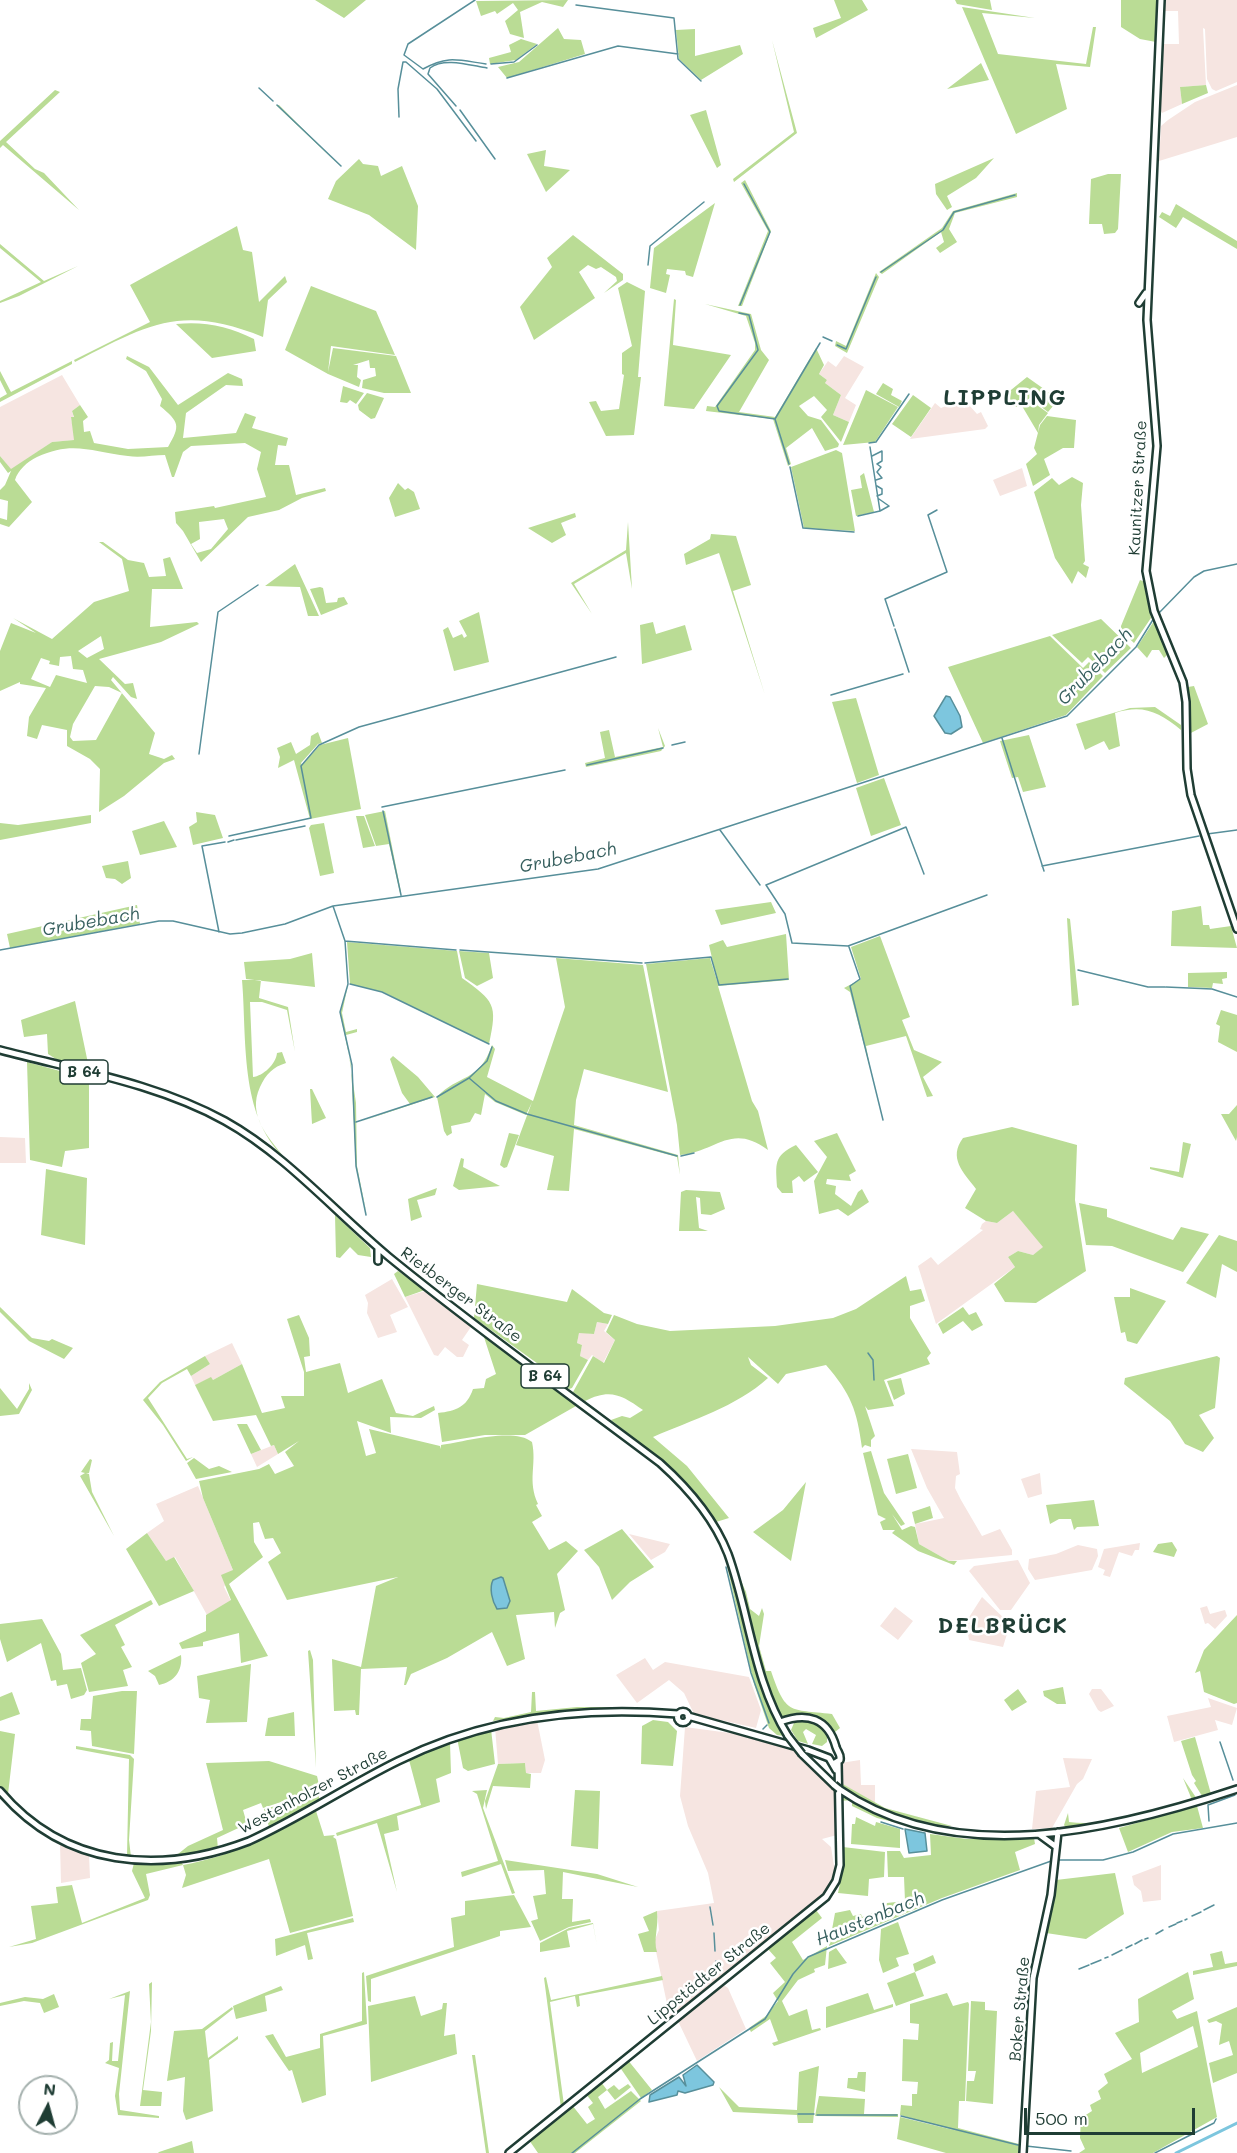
<!DOCTYPE html>
<meta charset="utf-8">
<style>
body{margin:0}
#map{position:relative;width:1237px;height:2153px;overflow:hidden;background:#fff;font-family:Mali,sans-serif}
canvas{display:block}
.north{position:absolute;left:18px;top:2075px;width:60px;height:60px;box-sizing:border-box;background:#fff;border:2px solid #a5b1ae;border-radius:50%;rotate:6deg;font-size:16px;font-weight:700;line-height:24px;text-align:center;color:#1f3d34}
.north::after{content:'';display:block;margin:auto;width:21px;height:27px;background:#1f3d34;clip-path:polygon(50% 0,100% 100%,50% 72%,0 100%)}
.scale{position:absolute;left:1024px;top:2108px;width:171px;height:27px;box-sizing:border-box;border:3px solid #1f3d34;border-top:0;padding-left:8px;font-size:18px;line-height:21px;white-space:nowrap;color:#1f3d34;-webkit-text-stroke:4px #fff;paint-order:stroke}
</style>
<div id="map">
<canvas width="1237" height="2153"></canvas>
<div class="north">N</div>
<div class="scale">500 m</div>
</div>
<script>
const g = document.querySelector('canvas').getContext('2d');
g.lineJoin = 'round';
function fill(path, color) { g.fillStyle = color; g.fill(path, 'evenodd'); }
function trace(path, color, width, dash) { g.strokeStyle = color; g.lineWidth = width; g.lineCap = dash ? 'butt' : 'round'; g.setLineDash(dash || []); g.stroke(path); }
function label(font, color, halo, rows, align = 'center') {
  g.font = font + ' Mali,sans-serif'; g.lineWidth = 5; g.setLineDash([]); g.textBaseline = 'middle'; g.strokeStyle = halo; g.fillStyle = color; for (const [text, x, y, turn = 0] of rows) {
    g.save(); g.translate(x, y); g.rotate((+turn || 0) * Math.PI / 180); g.textAlign = isNaN(turn) ? turn : align; if (halo) g.strokeText(text, 0, 0); g.fillText(text, 0, 0); g.restore();
  }
}
fill(new Path2D(`
 M1162,0H1237V82L1216,91L1212,89L1207,79L1205,29L1203,28L1206,85L1180,87L1182,104L1162,113L1160,109L1162,44H1179L1178,11H1163Z
 M1237,85V137L1159,161L1161,126L1168,120L1195,102Z
 M844,356L864,367L845,398L856,405L849,422L833,415L841,395L825,383L827,380L819,374L828,361L836,367Z
 M62,375L80,405L72,411L74,418H71L75,440L52,442L11,470L0,456V407Z
 M958,401L964,408L969,405L977,414L981,412L988,426L985,429L910,439L935,403L941,408Z
 M1022,468L1027,486L1000,496L993,480Z
 M0,1137L25,1138L26,1163H0Z
 M1013,1211L1044,1247L1033,1255L1018,1251L1008,1257L1015,1267L936,1324L918,1266L931,1257L938,1265L983,1230L980,1229L982,1224L986,1221L997,1223Z
 M392,1279L408,1307L390,1315L397,1332L378,1338L367,1313L368,1303L365,1295Z
 M425,1291L473,1324L462,1340L469,1345L463,1357H457L445,1347L438,1356L434,1355L405,1297Z
 M597,1322L608,1324L604,1331L615,1340L603,1363L592,1355L588,1360L580,1356L582,1345L577,1343L579,1332L594,1334Z
 M232,1343L242,1364L213,1380L211,1378L195,1385L191,1376L210,1364L205,1356Z
 M274,1445L278,1454L257,1467L251,1454Z
 M911,1449L957,1452L960,1474L956,1476L955,1488L961,1500L982,1536L1000,1529L1012,1550V1555L949,1561L919,1544L915,1524L944,1518L927,1488Z
 M1040,1473L1042,1494L1028,1498L1021,1479Z
 M198,1486L233,1570L224,1587L231,1601L207,1615L175,1557L166,1561L147,1533L164,1521L156,1504Z
 M629,1534L670,1544L665,1552L651,1560Z
 M1140,1543L1139,1550H1135L1132,1556L1119,1552L1110,1577L1103,1575L1105,1570L1098,1567L1104,1549Z
 M1078,1545L1097,1549L1098,1556L1092,1570L1035,1580L1028,1569L1029,1559L1056,1554Z
 M1018,1560L1030,1583L1011,1610H1000L969,1571L974,1566Z
 M982,1597L1010,1624L1003,1647L969,1640L966,1622Z
 M1207,1606L1210,1614L1225,1610L1227,1616L1215,1629L1208,1623L1205,1624L1200,1608Z
 M895,1607L913,1621L898,1640L880,1626Z
 M645,1658L653,1670L665,1662L749,1677L761,1710L756,1728L694,1714L684,1693L669,1680L637,1703L616,1675Z
 M1092,1689H1101L1114,1706L1101,1712L1098,1710L1089,1694Z
 M1208,1698L1237,1708L1232,1725L1215,1720L1218,1730L1174,1742L1167,1716L1211,1707Z
 M537,1720L545,1760L541,1773H526L525,1763L498,1764L495,1727Z
 M685,1727L752,1736L795,1750L835,1789L837,1835L822,1839L831,1847L835,1872L831,1885L819,1900L670,2018L654,1942L659,1930L657,1911L714,1903L708,1873L688,1826L680,1796Z
 M1063,1758L1092,1759L1083,1779L1077,1784L1052,1828L1032,1829L1036,1791L1070,1787Z
 M860,1760L861,1785H875V1803L841,1783V1763Z
 M60,1843L89,1855L90,1878L61,1883Z
 M1161,1865V1900L1143,1902L1141,1891L1134,1885L1132,1876Z
 M722,1984L728,1988L746,2029L697,2061L678,2021Z`), '#f6e5e1');
fill(new Path2D(`
 M315,0H366L344,18Z
 M568,0L563,7L542,2L520,12L524,38L510,34L505,21L518,10L513,3L497,14L495,11L481,16L476,1Z
 M834,0H862L868,10L816,38L813,28L841,18Z
 M955,0H990L992,10L957,4Z
 M1121,0H1157L1156,42L1140,39L1121,27Z
 M962,7L1035,18L982,13L998,54L1086,64L1093,27H1096L1090,67L1056,64L1067,109L1016,134Z
 M558,28L564,39L581,40L585,54L507,78L498,67L519,62Z
 M695,29V56L740,45L743,54L701,80L679,59L676,30Z
 M521,39L537,44L516,60L490,64L489,58L511,52L509,45Z
 M772,40L797,133L734,182L733,179L794,132Z
 M981,63L989,80L947,89Z
 M1206,85L1208,93L1182,104L1180,87Z
 M55,90L60,92L6,142L35,169L44,173L79,210L3,145L0,148V141Z
 M276,105H279L341,167Z
 M706,110L721,165L717,168L690,115Z
 M546,150L544,166L570,170L546,192L527,154Z
 M994,158L976,178L947,196L952,207L947,210L936,194L935,184Z
 M359,159L363,164L378,166L381,176L402,166L418,206L416,250L369,215L328,199L336,181Z
 M1108,174H1121L1118,229L1115,233L1104,234L1102,224H1089L1091,179Z
 M745,180L771,231L742,306H738L768,231L741,183Z
 M1017,193V197L955,213L949,229L957,242L940,253L936,248L944,242L941,232L882,274L879,272L942,228L953,211Z
 M715,203L693,277L686,275L685,271L667,269L666,274L670,275L666,293L650,288L654,248Z
 M1176,204L1237,241V249L1183,217L1176,228L1159,217L1162,212L1170,216Z
 M237,226L243,250L252,252L259,302L285,276L287,282L268,300L263,337C181,304 149,324 75,362L74,360L150,322L130,285Z
 M573,235L623,274V280L604,293L617,281L616,277L601,267L596,269L588,265L579,272L595,298L534,340L520,307L552,267L547,258Z
 M0,244L44,281L78,266L19,296L0,303V301L41,282L0,248Z
 M876,273L879,277L847,353L835,346L836,341L846,346Z
 M627,282L645,291L638,377H641L634,435L606,436L589,402L596,401L601,411L619,409L624,375L622,374V353L632,346L618,288Z
 M311,286L376,311L395,355L331,346L328,372L333,348L396,356L411,393H384L362,388L363,380L376,376L375,368H370L369,360L353,365H358L357,377L361,380L359,387L328,374L285,350Z
 M674,299L676,300L673,345L731,355L694,409L664,406Z
 M705,304L751,314L761,350L769,360L739,412L775,417L816,348L824,365L819,374L827,380L825,383L841,395L833,415L849,422L841,442L821,417L827,410L814,396L799,406L808,416L821,420L839,444L838,447L825,451L812,428L786,448L791,464L788,466L773,419L706,411L707,406L715,407L755,350V343L746,316Z
 M176,324C203,321 229,326 254,339L256,351L212,358Z
 M127,356L149,367L178,405L228,373L242,379L243,386L226,385L186,413L183,438L236,433L245,413L256,417L252,428L288,438L286,446L278,445L275,465H289L296,495L325,488L326,491L302,498L279,510L248,517L201,562L183,531L176,523L175,512L214,506L215,508L266,497L257,469L261,452L245,443L191,446L183,452L174,477H172L165,455C154,455 140,458 128,456C92,452 73,440 37,457C27,462 18,470 15,480L32,502L9,527L0,524V518L7,520L8,501L0,499V490L5,485L11,471L8,473L0,462V456L11,469L52,442L74,440L71,417H74L72,411L80,405L88,417L83,421L84,432L90,431L94,443L128,449L168,447C181,425 179,422 160,406L162,399L146,371L126,359ZM224,519L228,529L211,549L197,553L191,544L200,539L199,522Z
 M72,361V364L0,402V398L7,394L0,380V371L11,392Z
 M1027,377L1044,389L1016,407L1006,394Z
 M883,383L893,389L891,395L902,401L899,407L876,394Z
 M343,386L364,393L356,404L350,400L347,403L340,402Z
 M866,390L898,407L875,442L843,445Z
 M1048,392L1059,399L1048,412L1032,400Z
 M367,393L384,398L375,418L371,419L359,410L358,405Z
 M913,395L931,408L911,437L892,424Z
 M1030,400L1048,413L1039,425L1038,433L1022,406Z
 M1047,416L1076,420L1074,448H1063L1044,459L1050,475L1033,486L1026,464L1037,454L1034,448L1040,425Z
 M836,450L842,453L855,531L804,528L791,467Z
 M864,473L874,512L856,516L851,490L862,488L860,476Z
 M1072,477L1083,483L1081,505L1085,561L1083,564L1089,567L1086,578L1078,571L1072,584L1055,558L1034,492L1052,478L1059,485Z
 M398,483L405,490L408,488L414,492L420,509L395,517L389,498Z
 M575,513L576,517L561,523L566,535L552,543L528,528Z
 M628,522L632,589L626,553L574,584L592,614L571,583L626,550Z
 M711,534L736,536L751,585L733,591L765,695L719,553L686,565L684,554L710,539Z
 M99,542H103L128,560L144,563L149,577L166,576L163,559L170,557L183,589H152L150,627L197,622L199,624L161,642L99,659L125,684L133,683L137,699L131,697L113,677L111,680L155,733L149,754L164,759L172,755L175,759L164,763L124,796L99,812L100,769L90,759L67,746V730L42,725L37,739L27,736L29,717L46,688L20,684V682L0,691V651L11,623L36,633L13,618L52,639L94,602L129,591L122,559ZM101,636L104,649L87,658L78,651ZM71,656L73,669L83,670L87,683L56,675L50,687L31,679L41,658L50,661L49,664L59,666L60,657ZM95,686L109,687L122,693L96,740L73,741L70,737L73,724Z
 M295,564L319,616H308L300,587L265,586Z
 M1140,580L1145,582L1151,618L1134,643L1121,631V626Z
 M320,587L323,588L326,603L337,602L338,598L344,597L348,604L321,615L310,589Z
 M479,612L489,662L454,671L443,630L448,627L453,638L462,634L464,638L467,636L459,621Z
 M1101,619L1131,648L1105,673L1088,657L1082,663L1052,635Z
 M1154,621L1168,654L1164,658L1159,650H1152L1147,658L1137,647Z
 M653,622L656,634L685,625L692,650L642,664L640,625Z
 M1050,636L1083,668L1089,662L1103,676L1066,715L983,743L948,667Z
 M1194,686L1208,724L1189,734L1188,687Z
 M856,698L879,775L857,783L832,702Z
 M1155,707L1181,725V730C1159,712 1143,704 1115,713L1120,746L1109,750L1104,741L1085,750L1076,724L1130,708Z
 M658,728L665,746L661,751L586,767L585,763L605,758L600,732L609,730L615,757L663,747Z
 M318,732L322,743L318,744L301,763L302,765L320,745L348,738L361,809L310,819L294,760L278,768L280,757L277,748L291,742L296,754L310,745L311,736Z
 M1029,735L1046,787L1023,792L1018,777L1012,778L1000,741Z
 M884,778L901,825L871,836L856,788Z
 M385,811L401,892L400,893L389,844L376,846L365,815Z
 M196,812L215,815L223,838L193,845L189,827L197,822Z
 M91,815V823L0,840V823L18,825Z
 M356,816H364L375,846L363,848Z
 M164,821L177,847L140,855L132,831Z
 M324,823L334,873L320,876L309,828L311,825Z
 M128,861L131,878L122,884L115,879L106,878L102,866Z
 M771,902L776,913L721,925L715,910Z
 M137,905L140,924L10,948L7,934Z
 M1201,906L1203,925H1209L1210,929L1231,926L1237,948L1171,946L1172,911Z
 M1067,918L1070,919L1079,1005L1072,1006Z
 M786,934L789,980L718,986L752,1101L758,1111L768,1150C731,1122 716,1152 680,1155L677,1125L646,964L710,958L718,984L709,945L723,940L727,947Z
 M880,936L910,1017L902,1020L914,1050L942,1062L923,1077L933,1096L927,1097L906,1036L866,1046L871,1072L850,992L844,988L861,979L851,947Z
 M347,942L457,951L462,978C494,1001 498,1004 489,1044L383,992L350,984Z
 M459,951L489,953L493,978L477,986L465,978Z
 M312,953L315,987L246,979L244,962L290,959Z
 M556,958L643,965L668,1092L584,1069L576,1100L574,1125L678,1155L680,1175L677,1157L574,1129L569,1191L547,1190L554,1156L516,1145L532,1102L526,1115L495,1102L485,1094L481,1115L475,1113L470,1122L451,1126L452,1133L447,1136L444,1131L437,1097C458,1074 479,1083 492,1045L495,1049L487,1077L533,1101L565,1007Z
 M1227,972V978L1222,979L1223,984L1213,983L1212,988L1188,987V973Z
 M242,980H261L259,998L288,1007L295,1052L287,1010L262,1002H250L253,1077C263,1076 276,1064 277,1053L282,1052L286,1063C273,1067 266,1074 260,1087C247,1115 268,1137 284,1157C239,1116 247,1037 242,980Z
 M348,985L342,1013L346,1032L357,1029V1032L346,1035L356,1103L357,1166L367,1216L356,1167L351,1065L340,1013Z
 M75,1001L89,1068L59,1061L48,1054L47,1034L24,1037L21,1020Z
 M1221,1010L1237,1015V1052L1218,1042L1220,1026L1216,1024Z
 M393,1056L418,1077L435,1097L359,1122L410,1104L402,1093L390,1059Z
 M27,1062L89,1079V1148L65,1151L62,1167L30,1160Z
 M310,1089H312L326,1118L312,1124Z
 M1237,1105V1137L1236,1141L1221,1114H1229Z
 M1012,1127L1077,1145L1075,1200L1086,1271L1036,1303L1005,1302L994,1284L1015,1267L1008,1257L1018,1251L1033,1255L1043,1247L1013,1211L997,1223L986,1221L965,1208L976,1189C963,1172 948,1158 963,1138Z
 M509,1133L519,1135L507,1167L504,1168L500,1165Z
 M837,1133L856,1171L849,1175L851,1181L827,1179L826,1184L836,1186L835,1194L851,1206L858,1192L862,1189L869,1202L848,1216L838,1209L819,1214L814,1181L827,1157L814,1141Z
 M1183,1142L1191,1144L1183,1178L1150,1169V1167L1179,1172Z
 M796,1145L818,1172L804,1182L799,1176L792,1181L793,1193H782L777,1187C776,1164 773,1156 796,1145Z
 M461,1158L464,1159L463,1167L500,1186L459,1190L453,1186Z
 M46,1169L87,1178L85,1245L41,1235Z
 M437,1188L435,1195L417,1200L422,1217L411,1221L408,1199Z
 M686,1190L720,1192L725,1209L711,1215L701,1214L700,1198L696,1197L699,1228L708,1231H679L681,1192Z
 M1079,1203L1107,1209V1217L1173,1240L1181,1227L1209,1234L1183,1272L1112,1246L1086,1245Z
 M335,1215L370,1248L371,1257L358,1255L350,1247L340,1258L336,1257Z
 M1219,1235L1237,1241V1272L1222,1264L1216,1298L1186,1283Z
 M398,1271L425,1290L405,1297L394,1274Z
 M906,1276L910,1291L921,1289L925,1301L910,1306V1318L931,1353L927,1358L930,1364L884,1380L894,1406L868,1410L865,1406L875,1436L871,1440V1447L865,1445L862,1448C857,1410 851,1394 826,1365L786,1374L778,1384L748,1357L751,1365L768,1378C736,1407 692,1420 653,1437L687,1466L729,1518L716,1522C688,1480 649,1450 611,1420L622,1416L630,1418L643,1410C622,1395 610,1388 585,1401L573,1392L593,1356L604,1363L615,1340L606,1332L614,1315L637,1324L670,1331L775,1326L833,1318L856,1309Z
 M477,1284L567,1302L572,1289L604,1313L612,1315L608,1324L597,1322L594,1334L579,1333L577,1343L582,1345L580,1356L588,1360L572,1388L569,1389L555,1378L558,1364L555,1376L474,1318Z
 M1130,1288L1166,1301L1137,1344L1127,1341L1125,1332L1121,1333L1114,1297H1130Z
 M0,1307L32,1338L49,1341L52,1339L73,1348L64,1359L29,1341L0,1312Z
 M963,1307L969,1315L976,1312L983,1325L972,1331L963,1321L943,1334L938,1324Z
 M299,1315L309,1338L310,1356L304,1357L306,1372L340,1363L348,1393L382,1379L396,1413L413,1416L434,1406L435,1410L421,1418L390,1417L391,1433L357,1421L366,1456L376,1453L369,1429L440,1446L441,1449V1445C463,1442 514,1427 532,1442C537,1465 527,1480 538,1504L536,1505L542,1516L532,1522L549,1550L566,1541L578,1551L557,1574L565,1610L560,1613L555,1628L554,1612L516,1615L525,1659L507,1666L492,1632L447,1658L411,1674L406,1685H404L407,1667L361,1669L359,1715H356L355,1710L334,1711L332,1659L361,1667L376,1586L398,1577L287,1600L268,1562L281,1553L273,1538L265,1539L259,1522L253,1523L254,1542L263,1557L229,1584L268,1656L241,1663L239,1633L203,1642V1646L182,1649L179,1643L206,1631V1615L231,1600L221,1575L233,1570L203,1498L199,1481L259,1469L269,1464L275,1474L294,1466L285,1452L299,1441L278,1454L274,1445L271,1446L256,1415L213,1421L195,1385L211,1377L213,1380L242,1364L262,1413L285,1408L281,1396H304V1372L287,1319Z
 M483,1334L576,1406L525,1435H485L442,1442L438,1413C456,1411 467,1407 473,1389L484,1388L486,1379L496,1374Z
 M205,1356L210,1364L191,1376L187,1369L162,1383L148,1398L187,1459L193,1457L186,1461L163,1425L143,1400L160,1382Z
 M1217,1356L1220,1358L1215,1408L1199,1415L1214,1438L1203,1452L1185,1444L1170,1421L1124,1384L1125,1378Z
 M901,1378L905,1394L894,1400L887,1381Z
 M29,1383L32,1390L19,1414L0,1416V1388L17,1409L29,1389Z
 M237,1424H247L261,1450L251,1454Z
 M871,1451L884,1493L905,1524L901,1526L892,1514L902,1530L911,1526L915,1527L919,1544L949,1561H957L954,1565L918,1551L892,1533L895,1530H883L880,1522L886,1519L878,1515L863,1453Z
 M908,1454L917,1488L896,1494L887,1459Z
 M194,1458L209,1469L219,1466L232,1472L196,1479L187,1463Z
 M90,1459L92,1460L89,1473H86L89,1474L92,1492L114,1536L80,1476L85,1473L81,1472Z
 M806,1482L791,1561L753,1532L783,1510Z
 M1094,1500L1099,1526L1077,1527L1074,1530L1071,1519H1059L1050,1524L1046,1505Z
 M930,1506L933,1518L915,1524L912,1512Z
 M622,1529L654,1567L630,1582L612,1600L599,1567L584,1550Z
 M147,1533L166,1561L174,1557L194,1591L159,1606L126,1549Z
 M1172,1542L1177,1550L1174,1557L1153,1552L1158,1544Z
 M727,1566L733,1581L763,1693L784,1736L777,1735L769,1728L754,1684Z
 M735,1567L746,1592L750,1609L759,1616L762,1608L764,1614L759,1646L766,1671H771C786,1715 789,1709 832,1714L840,1728L835,1732L837,1742C831,1725 817,1714 799,1715C792,1716 787,1718 780,1715L761,1668Z
 M151,1600L153,1604L115,1625L125,1645L121,1647L132,1667L123,1670L128,1686L89,1692L81,1663L96,1654L80,1635Z
 M1237,1615V1703L1234,1704L1204,1692L1200,1671L1195,1673L1204,1650Z
 M42,1619L61,1654L63,1670L81,1668L87,1690L84,1695L71,1699L67,1684L57,1686L56,1680L51,1681L41,1643L7,1662L0,1639V1624Z
 M310,1650L313,1660L316,1768L308,1651Z
 M181,1655C183,1671 174,1682 159,1685L155,1676L148,1671Z
 M251,1664L247,1722L206,1723L210,1700L199,1698L197,1676Z
 M1063,1687L1066,1704H1057L1044,1696L1043,1691Z
 M1018,1689L1027,1702L1012,1711L1004,1700Z
 M122,1691H137L134,1754L92,1746L91,1731L80,1730L81,1719H91L93,1696Z
 M12,1692L20,1714L0,1721V1697Z
 M532,1692H535L536,1711L577,1707H634L557,1711L493,1721L495,1717L504,1718L531,1712Z
 M294,1712L295,1736H265L268,1718Z
 M653,1720L668,1722L677,1731L673,1766L641,1764L642,1726Z
 M798,1721C810,1720 818,1724 827,1732V1742L822,1746L812,1744L816,1735L806,1729L803,1732L808,1744L798,1741L791,1730L794,1723Z
 M491,1729L495,1764L468,1771L463,1768L457,1738Z
 M0,1731L15,1734L8,1794L0,1786Z
 M1195,1737L1211,1794L1202,1796L1194,1783L1196,1781L1192,1775L1181,1741Z
 M450,1743L451,1773L436,1779L440,1802L397,1816L399,1830L384,1834L397,1892L377,1823L337,1836L336,1833L421,1805L409,1760Z
 M76,1746L130,1755L134,1759L129,1840L131,1857L127,1856L129,1759L76,1749Z
 M269,1761L317,1776L320,1789L263,1808L261,1803L243,1810L247,1824L217,1838L218,1849L173,1858L188,1846L223,1830L206,1763Z
 M525,1763L526,1773L531,1774L530,1788L493,1786L486,1809L485,1801L498,1764Z
 M1183,1778L1197,1799L1145,1814L1066,1828L1064,1825L1068,1813L1069,1822C1110,1827 1154,1810 1192,1800Z
 M841,1783L885,1808L952,1826C914,1826 871,1808 840,1785Z
 M487,1790L483,1808L515,1893L512,1894L501,1864L462,1877L461,1872L498,1861L477,1794L472,1791Z
 M575,1790L600,1791L598,1849L571,1846Z
 M842,1794L882,1815L935,1832L877,1818L852,1806V1800L840,1801Z
 M319,1795V1800L269,1827L264,1809Z
 M1197,1806L1203,1828L1172,1832L1128,1852L1119,1828Z
 M316,1811L324,1836L335,1835L333,1837L336,1839L353,1916L290,1933L269,1859L182,1888L186,1875L183,1865L146,1874L150,1895L148,1900L32,1943L9,1947L36,1939L31,1906L58,1903L56,1887L72,1885L82,1923L145,1898L132,1871L134,1863H182L183,1865C232,1856 274,1835 316,1811Z
 M856,1817L875,1826L876,1822L900,1829V1848L851,1844L852,1824H855Z
 M930,1834L967,1839L1034,1838L1035,1844L1015,1852L1020,1870L942,1898L829,1946L835,1913L850,1910L853,1916L861,1914L862,1917L885,1908L887,1903L905,1901L904,1877H888L887,1851H900L904,1858L931,1855Z
 M843,1847L885,1852L884,1877L869,1879L868,1896L838,1893L843,1869Z
 M505,1860L597,1874L638,1887L563,1872L562,1899H573L572,1922L590,1919L591,1922L569,1927L540,1941L531,1921L538,1919L533,1896L546,1894L544,1870L508,1871Z
 M1115,1873L1124,1914L1086,1939L1046,1933L1056,1880Z
 M514,1895L531,1927L500,1931V1936L371,1979V2002L368,2001L366,1976L454,1947L451,1918L465,1915V1901Z
 M816,1910L822,1918L792,1942L803,1960L827,1946L825,1965L814,1969L815,1972L798,1980L782,2001L789,2016L807,2009L812,2030L820,2028L821,2030L774,2046L772,2043L778,2041L770,2019L751,2032L749,2028L766,2016L778,2001L773,1993L785,1982L770,1963L776,1958L767,1948Z
 M657,1911C659,1927 653,1939 657,1952H644L638,1934L649,1931L643,1917Z
 M353,1918L354,1922L307,1933L313,1959L308,1960L305,1945L276,1956L275,1939Z
 M898,1922L909,1954L896,1958L899,1966L883,1973L879,1960L881,1929Z
 M593,1923L597,1946L593,1924L567,1931L570,1947L540,1952V1943L569,1928Z
 M836,1948L847,1963L828,1969L829,1952Z
 M1222,1951L1225,1964L1237,1962V1966L1193,1975V1971L1213,1967L1210,1954Z
 M933,1955L936,1963L915,1972L924,1996L896,2006L887,1983L915,1972L913,1964Z
 M364,1972L367,2024L323,2036L326,2095L302,2103L292,2070L289,2071L265,2036L273,2034L286,2057L320,2048V2034L362,2021V1973Z
 M1188,1972L1194,1999L1172,2011L1177,2019L1197,2011L1217,2117L1153,2153H1079L1085,2149L1080,2138L1081,2118L1092,2111L1090,2105L1101,2099L1098,2091L1108,2083L1104,2074L1132,2059L1115,2033L1139,2022L1138,1999ZM1193,2026L1198,2047L1142,2073L1140,2053Z
 M662,1976L663,1980L579,1996L580,2006L577,2007L575,1996L550,2002L564,2105L561,2108L544,1978L546,1977L551,2000Z
 M152,1982L151,2031L143,2090L162,2092L161,2106H140L151,2022L149,1984Z
 M281,1986L283,1990L265,1996L267,2011L236,2019L233,2006Z
 M130,1991L119,2094L120,2110L159,2116V2118L118,2115L115,2096L119,2068L105,2063L109,2060L110,2043L113,2042L112,2061H118L125,1995L109,1999Z
 M868,1993L874,2010L893,2004V2007L826,2028V2007Z
 M947,1993L953,2006L968,2002L969,2004L965,2101H959L958,2128L1019,2144L1018,2153H946L897,2139L900,2117L958,2131L900,2115L901,2105L912,2106V2094H917L918,2082L902,2081L903,2039L918,2040L919,2024L910,2023V2004Z
 M54,1994L59,2007L44,2013L40,2003L24,2001L0,2006V2003L25,1997L43,1999Z
 M415,1996L421,2016L442,2009L443,2003H447L444,2036L455,2034L457,2054L371,2082L368,2006Z
 M971,2001L985,2002V2010L997,2011L993,2104L966,2101L967,2081H974L976,2071H968Z
 M232,2007L233,2009L205,2031L208,2058L238,2036V2039L209,2060L213,2111L186,2120L183,2111L185,2077L167,2081L174,2031L202,2029Z
 M1237,2007V2073L1213,2083L1209,2063L1233,2055L1229,2041L1219,2045L1222,2024L1216,2021L1209,2023L1207,2020Z
 M472,2055H475L489,2153H486Z
 M627,2059L652,2090L641,2098L619,2066Z
 M819,2066L813,2123H798L797,2115L733,2112L719,2087L739,2107L797,2110L799,2072Z
 M858,2072H866L865,2092L847,2088L848,2078H857Z
 M601,2082L607,2090L614,2085L619,2090L628,2084L631,2087L615,2100L607,2090L598,2097L605,2109L631,2091L641,2101L575,2153H538L529,2140L572,2105L587,2124L595,2119L588,2107L593,2103L586,2094Z
 M819,2096L865,2099L864,2114H898V2117L815,2116Z
 M192,2141L194,2153H158L159,2152Z`), '#badc95');
const water = new Path2D(`
 M946,696L950,697L960,716L962,727L951,734L945,733L934,716Z
 M501,1577L503,1578L510,1601L507,1608L497,1609C492,1601 489,1588 493,1580Z
 M905,1829L925,1833L927,1851L909,1853Z
 M697,2065L714,2082L713,2085L685,2093L678,2091L677,2095L649,2102L650,2095L679,2077L686,2086L683,2075Z`);
fill(water, '#7dc6de');
trace(water, '#578f9a', 1.5);
trace(new Path2D(`
 M475,0L408,44L404,55L423,69C448,55 458,60 486,64
 M576,5L674,18L678,59L701,81
 M491,64L514,62L537,45
 M507,78L618,46L678,54
 M259,88L273,101
 M277,105L341,166
 M456,106L428,74L430,68C444,57 469,65 487,68
 M460,110L495,159
 M399,117L398,89L403,62H406L437,89L476,141
 M648,265L650,246L704,202
 M881,272L943,230L954,212L1015,195
 M740,305L770,232L744,184
 M739,313L749,315L758,350L717,406L719,411L775,419
 M823,337L832,341
 M837,345L846,349L876,277
 M869,443L876,442L909,394
 M872,456L882,451V461L877,464L881,467L877,472L882,478L876,480
 M789,464L775,419L820,343
 M790,467L803,528L854,532
 M877,486L882,489V494L877,496
 M879,499L889,506L880,511
 M858,516L880,511L870,447
 M1157,615L1194,577L1204,571L1237,564
 M894,626L885,599L947,572L928,515L937,510
 M895,629L909,672
 M831,695L903,674
 M1002,738L1044,871
 M672,745L685,742
 M199,754L218,612L258,585
 M587,765L663,748
 M382,807L565,770
 M383,811L401,895
 M720,830L760,885
 M1207,834L1237,830
 M229,836L311,818L301,766L319,745L359,727L616,657
 M236,840L305,826
 M228,842L234,840
 M1042,866L1199,836
 M766,885L785,914L792,943L848,946L987,895
 M766,885L906,827L924,874
 M333,906L345,941L456,950
 M219,932L202,846L225,842
 M345,941L348,984L340,1012L352,1065L356,1166L366,1215
 M849,947L860,979L850,986L883,1120
 M0,950L159,921H173L230,934L242,933L285,924L333,906L598,869L1067,716L1136,647L1154,618
 M460,950L642,963
 M645,963L711,957L719,985L788,979
 M1078,970L1148,987H1165
 M350,984L382,992L489,1044
 M1166,987L1212,989L1237,997
 M469,1078L487,1061L492,1047
 M437,1097L469,1078L496,1101L527,1114L677,1156
 M356,1122L432,1097
 M681,1156L694,1153
 M868,1353L873,1360L874,1380
 M726,1567L751,1673L769,1723
 M763,1729L767,1725
 M1220,1742L1233,1780
 M1209,1821L1208,1805L1235,1795
 M881,1822L903,1829
 M1058,1860H1103L1133,1852L1173,1834L1237,1823
 M710,1907L713,1925
 M1204,1910L1214,1905
 M1192,1916L1201,1912
 M1185,1920L1187,1919
 M1177,1923L1182,1921
 M1169,1927L1176,1924
 M714,1933L715,1951
 M1156,1934L1163,1930
 M1145,1939L1148,1938
 M1135,1944L1142,1940
 M1126,1948L1132,1945
 M1112,1955L1122,1950
 M1105,1958L1108,1957
 M716,1961L717,1975
 M1091,1964L1101,1960
 M1079,1969L1089,1965
 M798,2114H814
 M817,2115H897
 M901,2116L1018,2145
 M1026,2146L1071,2151
 M572,2153L640,2099L765,2019L793,1974L808,1957L942,1900L1054,1860
 M1155,2153L1214,2123L1216,2119`), '#578f9a', 1.5);
trace(new Path2D(`
 M1176,2153L1237,2123`), '#7dc6de', 3);
const major = new Path2D(`
 M1161,0L1147,320L1157,446L1146,571L1154,611L1183,682L1186,702L1187,769L1191,795L1237,929
 M1139,303L1146,293
 M0,1050C75,1070 156,1083 225,1121C286,1155 335,1212 389,1257C477,1329 570,1395 660,1463C689,1489 714,1518 728,1554C750,1615 753,1680 788,1736
 M378,1248V1261
 M677.5 1717a5.5 5.5 0 1 1 11 0a5.5 5.5 0 1 1-11 0Z
 M688,1716L808,1750L829,1758L836,1770
 M780,1722C807,1712 828,1718 836,1747C838,1753 841,1754 840,1760L835,1763
 M802,1754L834,1785
 M839,1789C955,1869 1114,1830 1237,1789
 M0,1791C65,1868 160,1875 249,1841C300,1818 347,1786 398,1761C486,1717 581,1706 678,1714
 M1040,1835L1055,1846
 M509,2153L826,1897L836,1881L840,1865L838,1762
 M1023,2153L1033,1978L1051,1895L1058,1832`);
trace(major, '#1f3d34', 10);
trace(major, '#fff', 5);
const majorBridge = new Path2D(`
 M788,1736L802,1754
 M834,1785L839,1789`);
trace(majorBridge, '#1f3d34', 10, []);
trace(majorBridge, '#fff', 5);
for (const [x, y, w] of [
 [84,1072,48],
 [545,1376,48]
]) { const box = new Path2D(); box.roundRect(x - w / 2, y - 12, w, 24, 4.5); g.fillStyle = '#fff'; g.fill(box); trace(box, '#1f3d34', 1.5); }
label('bold 15px', '#1f3d34', null, [
 ["B 64",84,1072],
 ["B 64",545,1376]
]);
label('16px', '#1f3d34', '#fff', [
 ["Kaunitzer Straße",1138,488,-87],
 ["Rietberger Straße",461,1295,37],
 ["Westenholzer Straße",313,1791,-28],
 ["Lippstädter Straße",709,1974,-39],
 ["Boker Straße",1020,2009,-85]
]);
label('italic 18px', '#365f5e', '#fff', [
 ["Grubebach",1095,667,-46],
 ["Grubebach",568,858,-11],
 ["Grubebach",91,922,-10],
 ["Haustenbach",870,1919,-22]
]);
g.letterSpacing = '1.5px';
label('bold 22px', '#1f3d34', '#fff', [
 ["LIPPLING",1005,398],
 ["DELBRÜCK",1003,1626]
]);
g.letterSpacing = '0px';
</script>
